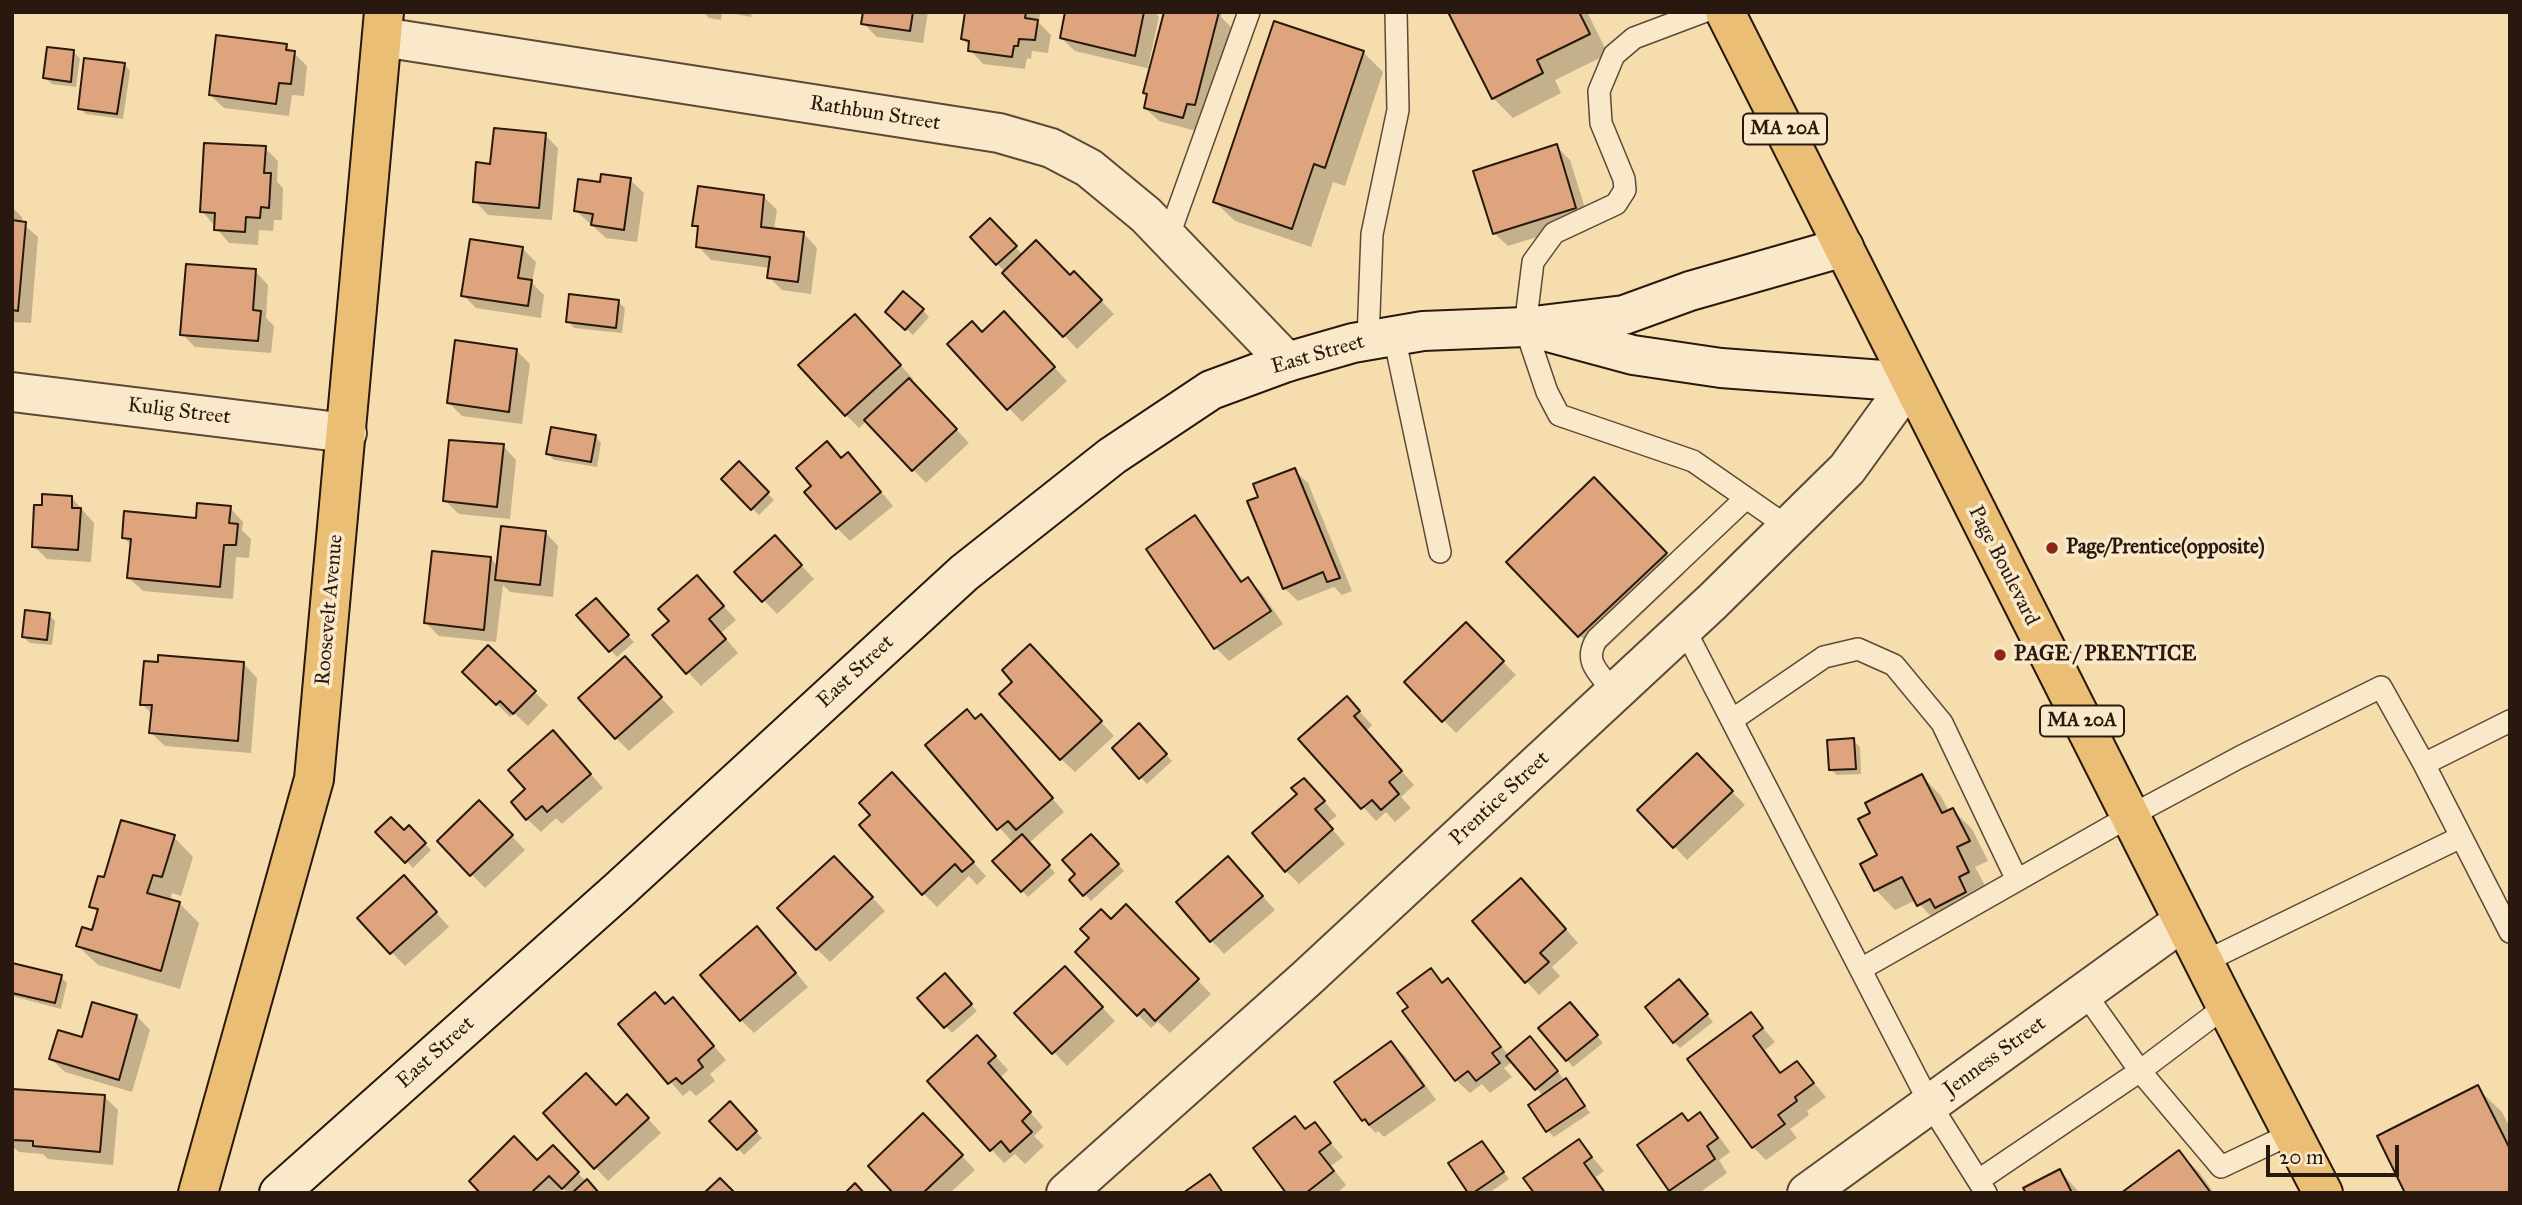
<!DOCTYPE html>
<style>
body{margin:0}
#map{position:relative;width:2522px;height:1205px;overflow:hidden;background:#f6ddad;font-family:"IM FELL Great Primer",serif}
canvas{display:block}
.frame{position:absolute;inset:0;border:14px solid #28180d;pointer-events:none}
.scale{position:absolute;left:2266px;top:1145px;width:133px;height:32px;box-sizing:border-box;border:4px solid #28180d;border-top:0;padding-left:9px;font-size:21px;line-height:24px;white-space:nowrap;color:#28180d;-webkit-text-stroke:5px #f9e9ca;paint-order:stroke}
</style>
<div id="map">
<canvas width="2522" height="1205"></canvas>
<div class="frame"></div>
<div class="scale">20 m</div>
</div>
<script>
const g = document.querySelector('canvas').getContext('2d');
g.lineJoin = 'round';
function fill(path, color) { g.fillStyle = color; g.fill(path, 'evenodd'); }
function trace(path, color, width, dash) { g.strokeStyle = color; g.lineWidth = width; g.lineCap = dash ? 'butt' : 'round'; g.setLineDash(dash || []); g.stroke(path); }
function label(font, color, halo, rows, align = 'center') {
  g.font = font + ' "IM FELL Great Primer",serif'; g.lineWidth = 7; g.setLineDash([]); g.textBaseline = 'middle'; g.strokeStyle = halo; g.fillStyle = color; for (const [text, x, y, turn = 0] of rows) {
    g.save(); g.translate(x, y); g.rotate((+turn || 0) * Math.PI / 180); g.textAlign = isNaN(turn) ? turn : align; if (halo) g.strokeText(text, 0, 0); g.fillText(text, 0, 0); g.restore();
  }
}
fill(new Path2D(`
 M703,12H722L721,20L709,18Z
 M724,12H752L751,17Z
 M865,12H928L923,43L877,37L863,23Z
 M966,12H1040L1039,23L1051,35L1048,53L1032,51L1031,59L1027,58L1025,69L983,64L970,50V46L963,39Z
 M1067,12H1155L1159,17L1148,67L1151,68L1165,12H1222L1221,17L1231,27L1208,118L1200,116L1196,131L1159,121L1145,108L1148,96L1145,92L1151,69L1075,51L1061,38Z
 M1450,12H1587L1608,54L1555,80L1561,93L1513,118L1493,98Z
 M1275,23L1364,53L1383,72L1345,186L1333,182L1311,247L1235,221L1215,202Z
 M287,46L307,66L304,96L292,95L289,116L224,108L210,95Z
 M73,52L80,58L76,87L52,84L45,78Z
 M124,64L130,71L123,119L86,114L80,108Z
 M545,135L558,148L552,220L488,215L475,201Z
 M1556,146L1570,160L1589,221L1508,246L1494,233Z
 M265,148L278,161L277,182L283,188L282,220H274L273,231L259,230L258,245L229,243L202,211Z
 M630,180L644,193L637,242L606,238L575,210L602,184Z
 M763,196L777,210L774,230L804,234L817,248L811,294L782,290L769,277L770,268L711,260L698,246L699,230L694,225Z
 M12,207L22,217V223L38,237L31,323L12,322Z
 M990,220L1023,255L1071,277L1074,273L1114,314L1077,349L972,237Z
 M522,248L536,262L532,283L544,295L541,318L476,308L463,295Z
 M255,271L268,285L266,318L274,326L271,353L195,347L182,334Z
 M618,302L625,308L622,333L574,328L568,321Z
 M923,310L929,317L913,335L893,318Z
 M1017,327L1067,381L1022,422L950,345L982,334Z
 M869,330L913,379L911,382L969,443L926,483L867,421L859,428L846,415Z
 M516,350L530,364L522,424L462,416L449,403Z
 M595,436L601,443L597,467L554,460L548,454Z
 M827,444L842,459L861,468L893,506L850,541L837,528L814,486Z
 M503,446L516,460L510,519L459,514L445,501Z
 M739,464L774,500L759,515L723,479Z
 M1294,470L1308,483L1352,591L1342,595L1334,587L1298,601L1284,588L1260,498Z
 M71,497L94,523L91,562L47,559L34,546L43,507Z
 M1614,499L1685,573L1599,655L1508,562Z
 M230,508L243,522L242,530L251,539L249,558L236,557L233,599L143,591L129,578L132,546L124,538L198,520Z
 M1195,517L1208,531L1243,582L1248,579L1261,592L1283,624L1229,661L1216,648L1148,549Z
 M545,532L558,546L553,597L510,592L503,585L496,642L439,636L426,623L491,559L498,566Z
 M788,551L814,579L777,614L737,572Z
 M710,591L736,620L721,633L738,653L701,686L654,636Z
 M602,607L634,642L617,657L579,616Z
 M49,615L55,621L52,645L30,643L23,637Z
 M1466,624L1516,675L1456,733L1406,682Z
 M488,647L548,705L528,726L514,713L510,717L464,672Z
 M1043,659L1114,736L1075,772L1061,759Z
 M160,664H244L257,678L251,753L165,746L151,733L153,715L142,704Z
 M638,672L674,712L629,751L616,738Z
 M1347,698L1372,725L1366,731L1414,785L1401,797L1411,808L1395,822L1386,812L1376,821L1301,739Z
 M976,721L994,730L1064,812L1029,843L1055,873L1028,897L995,861L1014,844L927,745Z
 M1139,726L1172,761L1147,784L1114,748Z
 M1853,740L1860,747L1861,774L1837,775L1830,769Z
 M567,746L603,788L562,824L556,818L541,832L527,819Z
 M1710,769L1745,805L1687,860L1674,846Z
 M1922,776L1941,796L1949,812L1953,810L1972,829L1988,861L1975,867L1988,891L1977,897L1985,912L1956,927L1938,924L1916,900L1895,910L1876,890L1862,865L1879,856Z
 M905,788L986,876L977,885L969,876L937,907L923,893L872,815Z
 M1317,793L1337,816L1327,823L1345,844L1299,884L1286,871Z
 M479,802L525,850L485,888L439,841Z
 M409,827L431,850L413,868L378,832H404Z
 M174,837L193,857L181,896L172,893L170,901L179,903L199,923L180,989L98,965L78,946L93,932L99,913L91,906L105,879Z
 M1098,842L1124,871L1091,901L1071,880Z
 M847,871L885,911L830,962L817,949Z
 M1241,872L1275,910L1224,954L1211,940Z
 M417,891L449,927L405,966L359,918Z
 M1534,893L1578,943L1552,967L1560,976L1539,995L1526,981Z
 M1126,907L1211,994L1170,1033L1158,1022L1151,1028L1077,952Z
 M770,942L808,987L754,1033L741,1020Z
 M12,965L61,977L67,983L61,1009L12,996Z
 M1431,970L1444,984L1448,981L1461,994L1509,1056L1536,1045L1563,1078L1557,1083L1558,1085L1572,1087L1590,1113L1554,1137L1548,1131L1543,1096L1513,1061L1504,1068L1512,1077L1490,1093L1482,1084L1470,1093L1456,1080L1404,1012L1411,1007Z
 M944,975L977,1011L952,1033L920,998Z
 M1078,982L1115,1021L1067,1066L1017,1013Z
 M1685,988L1713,1022L1680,1048L1674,1042Z
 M673,999L726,1060L710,1074L715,1081L696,1096L690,1090L683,1096L620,1024L666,1005Z
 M1576,1011L1603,1043L1573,1067L1541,1029Z
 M1751,1014L1775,1042L1765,1050L1782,1074L1797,1063L1826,1097L1807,1111L1809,1115L1790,1129L1797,1138L1766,1160L1753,1147Z
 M137,1016L150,1030L132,1092L65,1072L51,1059L83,1040Z
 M1391,1043L1405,1056L1436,1100L1384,1137L1378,1131L1376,1133L1363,1120Z
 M991,1051L1008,1070L1000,1078L1043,1127L1034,1136L1044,1146L1025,1164L1015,1154L1004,1163L930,1082Z
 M2477,1088L2502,1112L2510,1128V1193Z
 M12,1091L105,1097L118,1110L113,1165L48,1159L43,1154L19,1152L12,1146Z
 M730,1104L762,1138L744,1155L712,1121Z
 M616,1107L640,1110L661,1133L608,1181L595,1167Z
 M1700,1114L1713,1128L1730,1152L1719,1160L1727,1173L1699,1193H1673L1670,1190L1689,1122Z
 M1294,1118L1306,1130L1314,1124L1343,1157L1331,1166L1346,1185L1337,1193H1289Z
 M937,1129L975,1170L950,1193H895Z
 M1579,1141L1604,1171L1596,1177L1607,1193H1536Z
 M1482,1143L1509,1179L1489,1193H1470Z
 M552,1148L598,1193H568L563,1188L558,1193H482L537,1162Z
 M2179,1153L2199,1172L2214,1193H2124Z
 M2060,1171L2080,1193H2028Z`), '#0003');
const building = new Path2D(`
 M863,12H913L910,31L861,24Z
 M965,12H1026L1025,18L1038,20L1035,40L1019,39L1018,46H1014L1012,57L968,51L969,41L961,39Z
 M1065,12H1144L1135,56L1060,38Z
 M1164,12H1219L1195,105L1187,104L1183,118L1144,108L1147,94L1143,93Z
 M1448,12H1579L1590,34L1537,60L1543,73L1492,99Z
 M1274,21L1364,51L1325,168L1314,164L1292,229L1213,202Z
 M216,35L287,44L286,50L295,51L291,84L279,83L276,104L209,95Z
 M47,47L74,50L71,82L43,78Z
 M84,58L125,63L117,114L78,109Z
 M494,128L546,133L539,208L473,202L476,162L490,164Z
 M204,143L266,146L264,173H271L269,208L261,207L260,218L246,217L245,232L214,230L215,213L200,212Z
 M1557,144L1576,208L1493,234L1473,171Z
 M601,174L631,178L624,230L591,225L593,214L574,211L578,179L600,182Z
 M698,186L764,195L761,227L804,232L798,282L767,278L770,257L696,247L698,226H692Z
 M990,218L1017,246L996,265L970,237Z
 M12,220L26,222L18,311L12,310Z
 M470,239L523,247L518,278L532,280L528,306L461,296Z
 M1036,240L1070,275L1074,271L1102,300L1063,337L1002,273Z
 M186,264L256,269L253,310L261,311L258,341L180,335Z
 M903,291L924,309L905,330L885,312Z
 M569,294L619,300L616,328L566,322Z
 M1004,311L1055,367L1007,410L947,344L972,321L982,332Z
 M855,314L901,365L845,416L798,365Z
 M455,340L517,349L509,412L447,403Z
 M909,378L957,429L912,471L864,420Z
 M551,427L596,435L591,462L546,454Z
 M449,440L504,444L497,507L443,501Z
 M827,441L841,458L848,452L881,492L836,529L804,492L811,486L796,468Z
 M739,461L769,492L751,510L721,479Z
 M1295,468L1340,578L1327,582L1323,572L1283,589L1247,501L1258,497L1253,484Z
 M1594,477L1667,553L1578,637L1506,562Z
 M42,494L72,496V508H81L78,550L32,547L34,505H42Z
 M197,503L231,506L229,523L238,524L236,545H224L220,587L127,578L131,539L122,538L124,511L196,518Z
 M1195,515L1241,582L1248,577L1271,611L1214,649L1146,549Z
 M501,526L546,531L540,585L495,580Z
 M775,535L802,565L762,602L734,572Z
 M432,551L491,557L484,630L424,623Z
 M697,575L724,606L709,619L726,639L686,674L652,635L669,621L658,609Z
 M596,598L629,635L609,652L576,615Z
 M25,610L50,613L47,640L22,637Z
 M1466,622L1504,661L1442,722L1404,682Z
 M1030,644L1102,721L1060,760L999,694L1012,682L1002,670Z
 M488,645L536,691L513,714L500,701L496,705L462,672Z
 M158,655L244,662L238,741L149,733L152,705H140L144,661L158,662Z
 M625,656L662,697L615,739L578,698Z
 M1347,696L1360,711L1354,716L1402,771L1389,782L1399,794L1381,810L1372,800L1361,809L1298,739Z
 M967,709L975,719L981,714L1053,798L1016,830L1008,821L997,830L925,745Z
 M1139,723L1167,754L1139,779L1112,748Z
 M553,730L591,774L547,812L542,806L526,820L511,802L525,789L508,770Z
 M1854,738L1856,769L1829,770L1827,740Z
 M1697,753L1733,791L1673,848L1637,810Z
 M892,772L974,862L962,872L955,864L922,895L859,825L870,815L859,803Z
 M1922,774L1942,813L1953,808L1970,841L1957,847L1969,872L1959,877L1966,892L1935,908L1930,899L1917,906L1902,877L1874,891L1860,864L1877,855L1858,819L1870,813L1865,803Z
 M1304,778L1325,801L1315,809L1333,829L1285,872L1252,833L1297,794L1291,788Z
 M479,800L513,835L470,876L437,841Z
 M391,817L404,830L409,825L426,843L405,863L375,832Z
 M121,820L175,835L162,877L153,875L147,893L180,902L161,971L76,946L82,927L92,930L98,909L89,907L98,876L104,877Z
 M1022,834L1050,865L1021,892L992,861Z
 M1091,834L1119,864L1083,896L1069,880L1075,874L1062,860Z
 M834,856L873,897L816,950L777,908Z
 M1228,856L1263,896L1210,942L1176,902Z
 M404,875L437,912L390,954L357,918Z
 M1521,878L1566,929L1540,953L1549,962L1525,983L1472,921Z
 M1126,904L1199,979L1155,1021L1144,1009L1137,1016L1075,952L1089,938L1080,929L1101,909L1111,919Z
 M757,926L796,973L740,1021L700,975Z
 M12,963L62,975L55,1003L12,993Z
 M1065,966L1103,1007L1052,1054L1014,1013Z
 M1431,968L1442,983L1448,978L1501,1047L1492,1053L1500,1063L1476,1081L1468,1071L1455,1081L1402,1011L1408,1007L1397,993Z
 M945,973L972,1004L944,1028L917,998Z
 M1679,979L1708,1014L1673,1043L1645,1007Z
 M655,992L665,1004L673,997L714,1046L698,1060L703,1067L682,1084L676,1078L668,1084L618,1024Z
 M92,1002L137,1015L119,1080L49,1059L58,1030L82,1037Z
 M1570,1002L1598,1035L1566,1061L1538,1028Z
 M1751,1012L1763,1028L1753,1036L1780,1073L1797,1061L1814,1083L1795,1097L1797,1101L1778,1115L1785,1124L1752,1148L1687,1059Z
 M977,1035L996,1056L988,1063L1031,1112L1022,1121L1032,1132L1010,1152L1001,1141L990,1151L927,1081Z
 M1530,1036L1558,1071L1535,1090L1506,1056Z
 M1391,1041L1424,1086L1369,1125L1365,1119L1362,1121L1334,1082Z
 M586,1073L616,1105L627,1094L649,1118L594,1169L543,1113Z
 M1566,1078L1585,1106L1546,1132L1528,1105Z
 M2478,1085L2510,1149V1193H2405L2377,1136Z
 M12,1089L105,1095L100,1152L33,1146V1141L12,1140Z
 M730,1101L757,1131L737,1150L709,1121Z
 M1700,1112L1718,1138L1707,1146L1715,1159L1669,1191L1637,1145L1682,1113L1688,1121Z
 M923,1113L963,1155L923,1193H893L868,1166Z
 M1295,1116L1305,1129L1315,1122L1331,1143L1319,1152L1334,1171L1306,1193H1286L1253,1148Z
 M514,1136L537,1160L553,1145L579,1172L562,1189L549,1176L533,1191L534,1193H480L469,1181Z
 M1579,1139L1592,1157L1584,1163L1605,1193H1534L1523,1178Z
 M1482,1141L1504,1172L1473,1193H1468L1448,1163Z
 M2179,1150L2211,1193H2121Z
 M2060,1169L2072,1193H2026L2023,1188Z
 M1210,1174L1223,1193H1183Z
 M720,1178L735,1193H704Z
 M587,1179L599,1193H572Z
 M855,1183L864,1193H845Z`);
fill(building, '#dda47d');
trace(building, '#28180d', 2);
const lane = new Path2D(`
 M1703,12L1634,38L1614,55L1599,91L1601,123L1624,179L1625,190L1616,204L1554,233L1533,262L1525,327L1547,392L1559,415L1693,461L1788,527
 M1168,238L1249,12
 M1394,336L1440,552
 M1368,340L1372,234L1398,110L1396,12
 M1684,628L1930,1104L1986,1193
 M1615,693C1600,674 1582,662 1597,639L1746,498
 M1732,720L1824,657L1858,649L1894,665L1942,723L2017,880
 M2424,764L2510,932
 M2204,962L2461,837
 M1861,969L2130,816L2240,757L2381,687L2424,764L2510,721
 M2226,1006L2140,1071L2221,1167L2293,1133
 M1979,1180L2140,1071L2084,992`);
const street = new Path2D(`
 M382,37L999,133L1051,148L1089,168L1146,215L1287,362
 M12,392L347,433
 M1066,1193L1306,979L1712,602L1847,469L1910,382
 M1807,1193L2183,921`);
const secondary = new Path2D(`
 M1548,332L1633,355L1721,368L1910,382
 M279,1193L619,890L964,573L1112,456L1211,390L1287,362L1353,343L1423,331L1525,327L1624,315L1690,291L1844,247`);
const primary = new Path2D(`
 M1725,12L2226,1006L2323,1193
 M198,1193L314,779L384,12`);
trace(lane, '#5c4935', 24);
trace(street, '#5c4935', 42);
trace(secondary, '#28180d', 42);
trace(primary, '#28180d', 42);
trace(lane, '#f9e9ca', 21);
trace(street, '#f9e9ca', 38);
trace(secondary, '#f9e9ca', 38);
trace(primary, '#ebbe76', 38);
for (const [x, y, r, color] of [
 [2052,548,7,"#8f2418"],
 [2000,655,7,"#8f2418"]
]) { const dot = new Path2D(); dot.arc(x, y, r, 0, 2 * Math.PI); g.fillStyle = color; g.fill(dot); trace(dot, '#f9e9ca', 2.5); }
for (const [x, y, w] of [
 [1785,129,84],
 [2082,721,84]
]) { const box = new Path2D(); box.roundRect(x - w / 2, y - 15.5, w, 31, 5); g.fillStyle = '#f9e9ca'; g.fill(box); trace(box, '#28180d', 2); }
label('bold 19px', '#28180d', null, [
 ["MA 20A",1785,129],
 ["MA 20A",2082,721]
]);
label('21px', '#28180d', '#f9e9ca', [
 ["Rathbun Street",875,114,9],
 ["East Street",1318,355,-16],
 ["Kulig Street",179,412,7],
 ["Page Boulevard",2003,566,63],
 ["Roosevelt Avenue",330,610,-85],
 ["East Street",856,672,-43],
 ["Prentice Street",1500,799,-43],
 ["East Street",436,1053,-42],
 ["Jenness Street",1995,1057,-36]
]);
label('bold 21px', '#28180d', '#f9e9ca', [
 ["Page/Prentice(opposite)",2066,548],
 ["PAGE / PRENTICE",2014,655]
], 'left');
</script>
